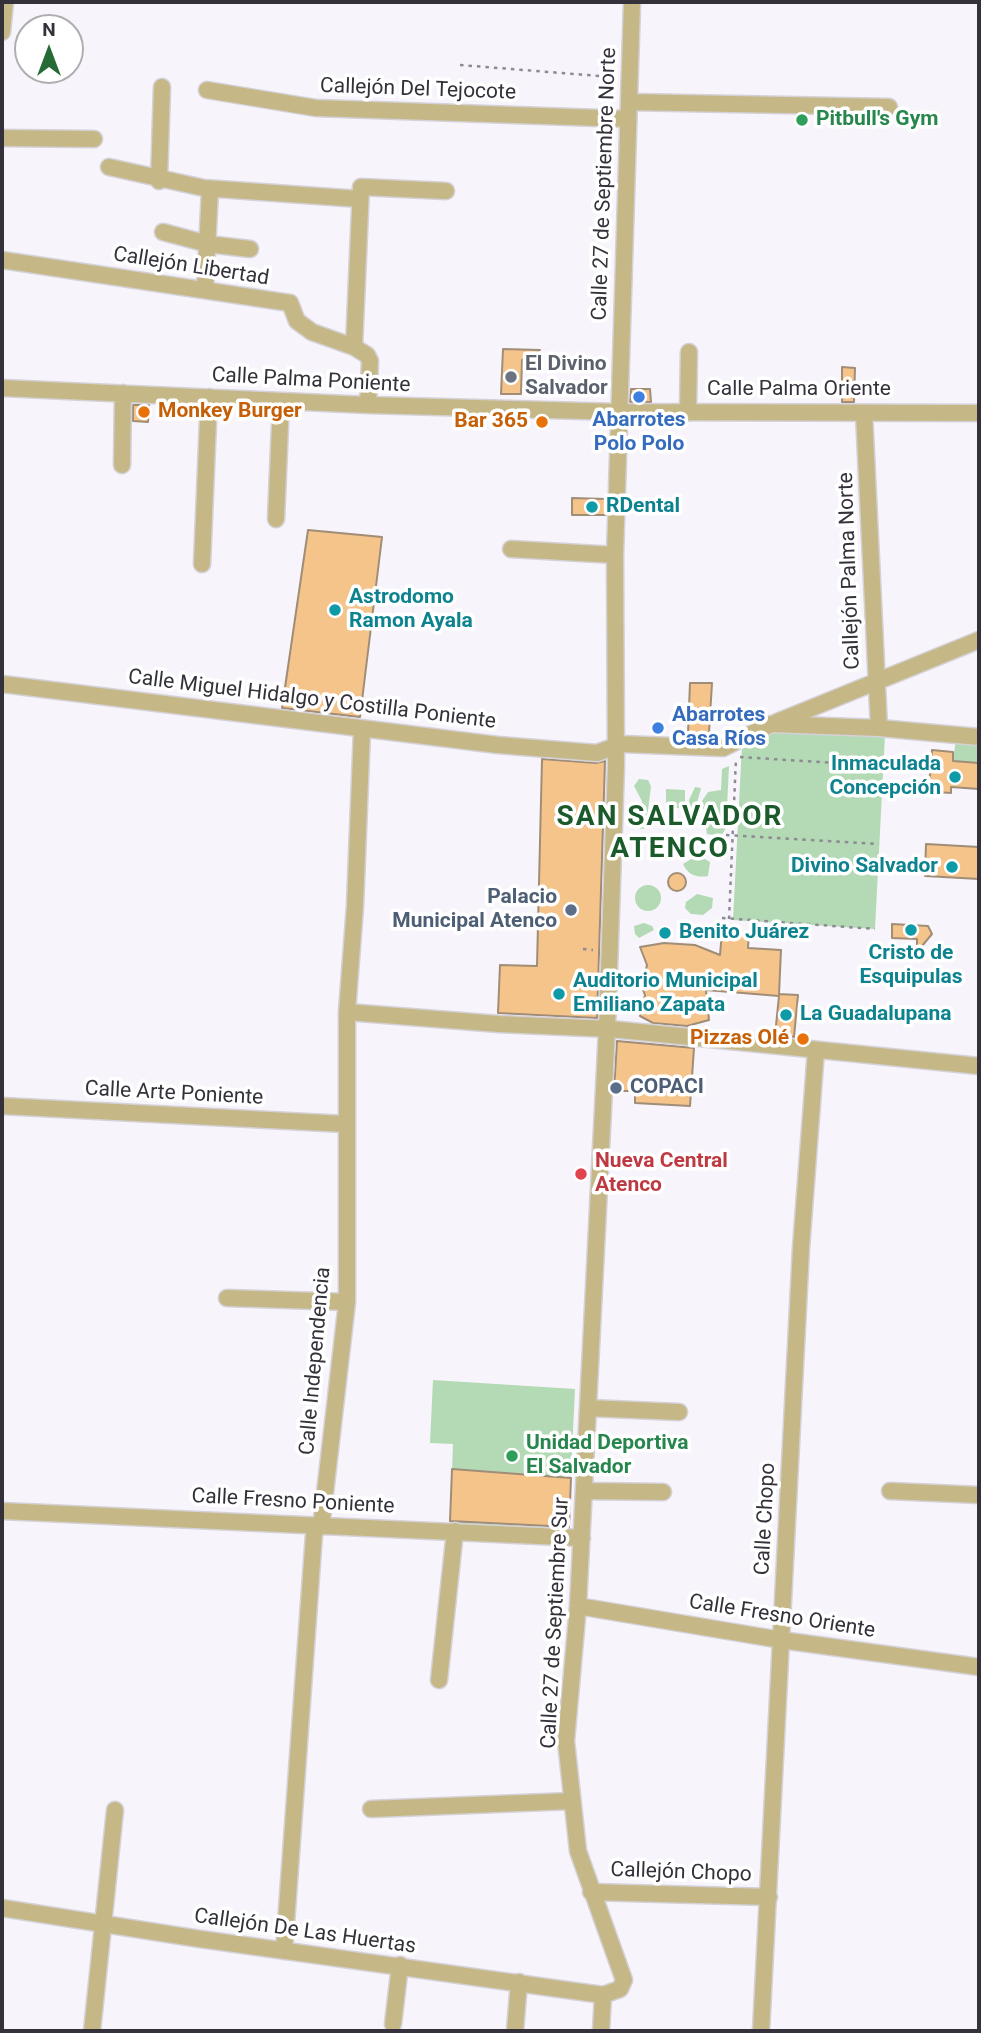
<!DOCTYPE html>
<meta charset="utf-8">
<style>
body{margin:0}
#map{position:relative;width:981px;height:2033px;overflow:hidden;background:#f7f5fb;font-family:Roboto,sans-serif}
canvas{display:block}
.frame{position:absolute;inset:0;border:4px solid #35313b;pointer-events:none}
.north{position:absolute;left:14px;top:14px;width:70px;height:70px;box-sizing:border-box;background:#fff;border:2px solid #aeadb1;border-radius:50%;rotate:0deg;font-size:19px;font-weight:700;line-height:28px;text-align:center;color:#35313b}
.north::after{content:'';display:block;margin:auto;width:24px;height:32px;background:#266a36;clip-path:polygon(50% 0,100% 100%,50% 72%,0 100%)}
</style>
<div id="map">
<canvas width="981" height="2033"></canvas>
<div class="frame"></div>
<div class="north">N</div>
</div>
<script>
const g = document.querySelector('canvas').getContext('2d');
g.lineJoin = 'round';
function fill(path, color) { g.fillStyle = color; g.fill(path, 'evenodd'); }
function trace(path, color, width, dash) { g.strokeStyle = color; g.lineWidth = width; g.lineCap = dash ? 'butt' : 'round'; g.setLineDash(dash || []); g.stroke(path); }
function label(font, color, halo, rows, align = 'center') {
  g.font = font + ' Roboto,sans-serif'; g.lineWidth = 7; g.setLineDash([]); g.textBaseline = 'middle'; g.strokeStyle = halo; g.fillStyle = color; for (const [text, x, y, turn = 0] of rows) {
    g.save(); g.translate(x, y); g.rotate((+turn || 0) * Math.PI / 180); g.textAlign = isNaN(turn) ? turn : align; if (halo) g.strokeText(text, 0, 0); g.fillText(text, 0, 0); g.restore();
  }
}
fill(new Path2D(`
 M772,729L885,735L875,929L733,920L742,745Z
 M956,738L979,739V763L953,761Z
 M729,766L726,828L721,836L707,834L702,801L708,792L721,790L722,769Z
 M639,779L648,780L651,786L648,810L654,818L651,827L641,829L638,826L642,801L634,786Z
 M695,787L701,788C699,797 696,803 696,813L690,816L689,800Z
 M666,789L685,790V808H666Z
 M698,855L710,862L708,876C697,878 688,875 683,864Z
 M635 898a13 13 0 1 1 26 0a13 13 0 1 1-26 0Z
 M697,894L713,898L712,908L703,915L691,914L685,908L686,902Z
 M644,923L652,926L654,930L639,938L635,934L634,926Z
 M433,1380L575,1389L568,1537L450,1531L453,1444L430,1443Z`), '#b3dab4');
const building = new Path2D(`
 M503,349L540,350L522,360L521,394H501Z
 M842,367L855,368L854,402H842Z
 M631,389H650L651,402H630Z
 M133,405H149L148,422L133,421Z
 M572,498L606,499V515H572Z
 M308,530L382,537L360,717L282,708Z
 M690,683H712L709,733H688Z
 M932,750L953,752V761L979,763V789L951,787V793L937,792L938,786L929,785Z
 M542,759L596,763L605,761L597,1018L498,1013L500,965L537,966Z
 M926,844L979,847V879L925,876Z
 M668 882a9 9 0 1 1 18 0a9 9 0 1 1-18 0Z
 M892,924L928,926L932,934L917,952V939L892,938Z
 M722,931L749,932L748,948L781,950L779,994L798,995L794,1037L775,1035L779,996L706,990L709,1020L687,1026L653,1023L640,1016L645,995L639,980L644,978L647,965L640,947L664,943L695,945L720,955Z
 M617,1041L694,1048L690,1106L635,1103V1091H614Z
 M452,1469L571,1478L569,1527L450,1521Z`);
fill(building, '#f5c48a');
trace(building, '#a08d77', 2);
const minor = new Path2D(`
 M2,32L5,2
 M207,90L316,108L628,119
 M629,102L889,107
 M2,138L94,139
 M109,167L204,188L360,199
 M159,181L162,87
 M163,232L208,244L250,249
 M2,260L290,303L297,321L312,332L354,347
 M205,290L210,189
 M2,388L368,405L619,412L979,413
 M368,405L370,361L367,355L354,347L361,187L446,191
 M688,411L689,352
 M864,413L879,728
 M122,465L123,393
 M276,519L281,402
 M511,549L615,555
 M202,564L209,397
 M2,684L498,745L597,753L621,744L723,748L771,724L879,728L979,737
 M777,722L979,640
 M347,1012L499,1024L610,1029L979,1066
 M2,1106L345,1124
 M227,1298L347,1302
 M588,1408L679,1412
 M585,1491L663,1492
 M890,1491L979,1495
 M2,1511L582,1538
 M578,1606L781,1640L979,1667
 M439,1680L455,1531
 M371,1809L572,1801
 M591,1892L769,1897
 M2,1908L200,1939L603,1995L620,1989L624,1980L578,1851L566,1741L578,1606L607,1029L616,766L615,555L632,2
 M284,1951L314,1534L322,1519L347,1302V1012L355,906L362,729
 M393,2024L400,1965
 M92,2031L115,1810
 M515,2031L519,1982
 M601,2031L603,1995
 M761,2031L801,1248L816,1050`);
trace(minor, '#d4d2d8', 19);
trace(new Path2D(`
 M460,65L612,77
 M740,757L883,766
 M726,835L879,844
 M722,918L875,929
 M729,919L736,758
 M583,949L593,950`), '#8d8a92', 2.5, [3.5, 5]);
trace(minor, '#c6b886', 16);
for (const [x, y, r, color] of [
 [802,120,7,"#2e9e5b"],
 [511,377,7,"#6b7280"],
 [639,397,7,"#3f7fe0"],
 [144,412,7,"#e8710a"],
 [542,422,7,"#e8710a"],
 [592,507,7,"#0f9aa8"],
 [335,610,7,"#0f9aa8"],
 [658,728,7,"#3f7fe0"],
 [955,777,7,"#0f9aa8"],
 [952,867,7,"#0f9aa8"],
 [571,910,7,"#5c6f8a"],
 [911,930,7,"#0f9aa8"],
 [665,933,7,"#0f9aa8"],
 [559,994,7,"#0f9aa8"],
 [786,1015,7,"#0f9aa8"],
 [803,1039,7,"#e8710a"],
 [616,1088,7,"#5c6f8a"],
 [581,1174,7,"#e0444e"],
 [512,1456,7,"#2e9e5b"]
]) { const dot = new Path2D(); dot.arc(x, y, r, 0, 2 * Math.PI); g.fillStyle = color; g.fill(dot); trace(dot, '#fff', 2.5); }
label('21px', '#35313b', '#fff', [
 ["Callejón Del Tejocote",418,90,2],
 ["Calle 27 de Septiembre Norte",605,184,-88],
 ["Callejón Libertad",191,267,9],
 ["Calle Palma Poniente",311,381,3],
 ["Calle Palma Oriente",799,390],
 ["Callejón Palma Norte",850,571,-92],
 ["Calle Miguel Hidalgo y Costilla Poniente",312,700,7],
 ["Calle Arte Poniente",174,1094,3],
 ["Calle Independencia",316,1361,-85],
 ["Calle Fresno Poniente",293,1502,3],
 ["Calle Chopo",766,1519,-87],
 ["Calle Fresno Oriente",782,1617,9],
 ["Calle 27 de Septiembre Sur",556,1623,-87],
 ["Callejón Chopo",681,1873,2],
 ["Callejón De Las Huertas",305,1932,8]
]);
label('bold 21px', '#27864d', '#fff', [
 ["Pitbull's Gym",816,120],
 ["Unidad Deportiva",526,1444],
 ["El Salvador",526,1468]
], 'left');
label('bold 21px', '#5b616d', '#fff', [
 ["El Divino",525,365],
 ["Salvador",525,389]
], 'left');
label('bold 21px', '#c56008', '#fff', [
 ["Monkey Burger",158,412,"left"],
 ["Bar 365",528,422],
 ["Pizzas Olé",789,1039]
], 'right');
label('bold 21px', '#366cbe', '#fff', [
 ["Abarrotes",639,421],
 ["Polo Polo",639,445],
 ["Abarrotes",672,716,"left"],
 ["Casa Ríos",672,740,"left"]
]);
label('bold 21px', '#0d838f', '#fff', [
 ["RDental",606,507],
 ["Astrodomo",349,598],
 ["Ramon Ayala",349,622],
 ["Inmaculada",941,765,"right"],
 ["Concepción",941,789,"right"],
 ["Divino Salvador",938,867,"right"],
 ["Benito Juárez",679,933],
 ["Cristo de",911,954,"center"],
 ["Esquipulas",911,978,"center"],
 ["Auditorio Municipal",573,982],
 ["Emiliano Zapata",573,1006],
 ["La Guadalupana",800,1015]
], 'left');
label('bold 21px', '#4e5e75', '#fff', [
 ["Palacio",557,898],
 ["Municipal Atenco",557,922],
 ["COPACI",630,1088,"left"]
], 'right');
label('bold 21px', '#be3a42', '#fff', [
 ["Nueva Central",595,1162],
 ["Atenco",595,1186]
], 'left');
g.letterSpacing = '2px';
label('bold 28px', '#1b5a2a', '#fff', [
 ["SAN SALVADOR",670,818],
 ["ATENCO",670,850]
]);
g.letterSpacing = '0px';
</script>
